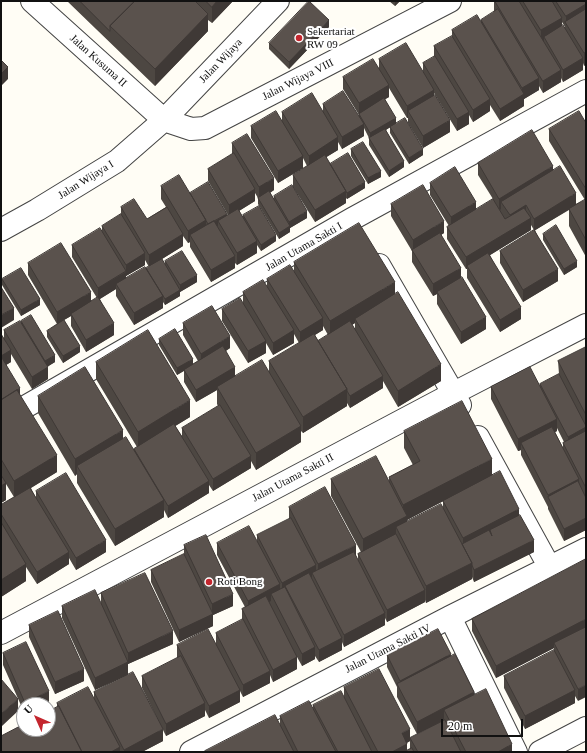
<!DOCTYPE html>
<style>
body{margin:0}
#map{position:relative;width:587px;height:753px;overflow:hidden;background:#fffdf5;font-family:Georgia,serif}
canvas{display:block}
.frame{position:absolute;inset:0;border:2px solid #111;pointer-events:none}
.north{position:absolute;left:16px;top:697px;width:40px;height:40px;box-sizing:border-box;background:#fff;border:1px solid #a0a0a0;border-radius:50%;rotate:315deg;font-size:11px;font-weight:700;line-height:16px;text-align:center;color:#111}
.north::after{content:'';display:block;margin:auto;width:14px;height:18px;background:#c4262e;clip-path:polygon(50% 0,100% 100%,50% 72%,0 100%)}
.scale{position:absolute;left:441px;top:719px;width:82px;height:18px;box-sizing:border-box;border:2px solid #111;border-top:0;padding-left:5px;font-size:12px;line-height:14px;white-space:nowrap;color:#111;-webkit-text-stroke:3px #fff;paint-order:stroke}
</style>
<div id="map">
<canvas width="587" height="753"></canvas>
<div class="frame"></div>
<div class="north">U</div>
<div class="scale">20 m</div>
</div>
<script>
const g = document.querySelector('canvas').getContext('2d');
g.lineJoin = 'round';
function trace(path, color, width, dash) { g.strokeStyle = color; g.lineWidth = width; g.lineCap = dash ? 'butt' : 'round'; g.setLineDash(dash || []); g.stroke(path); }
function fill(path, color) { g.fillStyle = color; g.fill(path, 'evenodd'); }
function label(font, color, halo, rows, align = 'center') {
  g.font = font + ' Georgia,serif'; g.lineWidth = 4; g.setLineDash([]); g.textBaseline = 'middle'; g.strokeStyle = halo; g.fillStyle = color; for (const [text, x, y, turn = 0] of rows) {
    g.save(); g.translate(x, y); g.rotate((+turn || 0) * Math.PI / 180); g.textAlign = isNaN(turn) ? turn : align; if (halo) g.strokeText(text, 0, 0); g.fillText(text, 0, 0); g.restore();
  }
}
const minor = new Path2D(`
 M32,1L164,120L191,129L205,128L450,1
 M1,230L37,210L117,161L164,120L278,1
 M379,265L460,405
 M25,407L352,219L586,91
 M478,437L550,568
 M450,617L516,752
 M1,633L454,393L586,325
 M191,752L450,617L586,549
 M540,752L586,728`);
trace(minor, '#444', 24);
trace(minor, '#fff', 22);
fill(new Path2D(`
 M67,1H233L212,23L208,20V31L155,86Z
 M389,1H400L395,6Z
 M494,1H586V64L584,66L583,63V70L563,82L561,78V82L543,93L539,86V90L524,99V106L500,121L490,105V111L473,122L469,115V124L457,131L434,93V95L450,132L423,148L408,123V118H407L389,88V97L385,99L396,124L423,155L409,164L390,133V127L386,130L404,167L389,177L369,145V138L364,128V136L342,149L338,142V150L326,157L330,164L365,188L347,199L346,198V203L315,222L293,187V175L307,166L303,158V168L278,183L251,138V126L282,120V112L323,111V104L359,116V115L343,89V77L379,68V59L423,72V63L434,57V46L452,37V30L481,22V20L494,12ZM562,22L565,27V28L562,26Z
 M329,27L289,69L269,49V43Z
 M586,123V257L569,226V210L535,230L558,281L523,302L500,263V251L534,230L531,225V230L490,255L521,319L500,332L467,278V269H466L447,239V227L449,226L430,195V183L476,210L493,199L478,175V163L553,170L576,204L585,200L549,141V129Z
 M232,143L274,190L270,193L274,199V196L307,218L290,228V232L279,239L258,204V198L255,193V201L239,211L243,218V215L276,241L261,251L257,245V253L237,265L235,263V268L211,282L190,247V242L188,243L183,236V246L162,259L165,266V261L197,282L180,292V291V296L165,305L163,302V308L134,325L116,296V289L100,299L114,335L86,352L71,326V316L64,320L80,352L63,363L47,337V331L57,324L28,275V263L91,301L97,298L72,257V245L102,232V226L121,214V207L147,219L166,207L161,199V186L190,193L227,215H228L208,181V169L232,154ZM145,260L149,267L146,269L126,278V276L145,265Z
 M351,149L381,177L368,184L351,156Z
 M391,204L444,233L441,235L461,278L486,329L461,344L437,304V294L433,296L412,262V251L391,216Z
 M543,234L577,267L564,275L543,240Z
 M294,262L395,295L441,381L398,407L383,381V388L350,408L347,403V406L303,433L301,431V442L256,470L251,461V468L213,491L209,485V493L168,518L164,510V517L115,546L77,483V474L75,476L38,413V396L123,438L134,451V449L137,447L96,379V362L190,417L175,426L182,436V428L218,406L217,404V390L196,402L184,382V371L177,375L159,345V339L193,364L198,361L183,335V323L230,348L226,351L235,376L269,371V361L299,343L294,334V343L273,355L266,343V353L248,363L222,321V309L243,303V292L267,287V279L294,272ZM355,323V330L352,325ZM323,326L328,335L318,341L315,335L323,330Z
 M2,279L40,305L21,316L2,285Z
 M21,321L55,362L47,367L48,379L32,389L11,354V362L6,365L57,472L31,488L36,498V491L106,552L76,570L69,558V564L37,584L26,567V581L1,597V505L14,497L6,484V500L1,503V334L4,339V330L21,323Z
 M586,347V530L564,541L548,509V507L521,455V450L518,451L491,399V387H540V384L559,374L558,361ZM557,428L564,442L563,443V448L555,432L557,431Z
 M404,431L492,475L519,515L534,552L474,582L472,577V579L426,603L425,600V602L387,622L385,618V625L344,647L342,642V650L319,662L315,656V659L302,666L297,657V669L273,682L270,675V683L243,697L240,691V702L209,718L205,710V716L166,736L142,688V676L177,658V645H216V633L242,620V609L245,607L217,555V543L257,541V535L289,519V507L356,556L358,561V554L361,552L331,496V479L389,481V477L413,465L404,448ZM443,501V508L407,522V520Z
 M184,545L233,606L213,615V626L179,642L151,582V570L184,554Z
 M586,559L578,701L575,696V703L525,729L504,688V676L554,651V648L496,678L472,631V619Z
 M101,593L173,644L128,664V674L163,741L142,752H1L57,707V703L94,698V692L126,676L95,690L62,618V606L101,603Z
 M29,625L84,681L55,694L29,637Z
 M3,653L49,703L45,705H24V712L3,665Z
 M387,655L451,656L474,695L512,752H205V751L280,725V716L313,709V705L344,698V687L410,741L407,743V750L410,749V738L444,720L417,734L397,697V687L387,667Z`), '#4d4742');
fill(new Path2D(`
 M217,1H233L212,23V7Z
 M395,1H400L395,6Z
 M586,4V16L566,23V16Z
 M208,14V31L155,86V69Z
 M562,18V30L544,37V41L541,42V30Z
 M329,20V27L289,69V62Z
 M586,52V64L584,66V53Z
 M583,58V70L563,82V70Z
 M8,67V79L1,86V74Z
 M561,70V82L543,93V81Z
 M539,78V90L524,99V106L500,121V109L522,95V88Z
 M389,85V97L359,115V103Z
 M434,90V102L408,111V118H407V106Z
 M490,99V111L473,122V110Z
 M469,112V124L457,131V119Z
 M396,118V124L370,139V133Z
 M450,120V132L423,148V136Z
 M364,124V136L342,149V137Z
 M338,137V150L309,168V156Z
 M423,149V155L409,164V158Z
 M303,156V168L278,183V171Z
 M404,161V167L389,177V171Z
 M553,166V178L501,202V209L499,211V199Z
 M381,171V177L368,184V178Z
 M274,178V190L259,199V187Z
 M365,182V188L347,199V193Z
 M255,189V201L229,217V205Z
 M346,191V203L315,222V210Z
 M576,193V205L534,231V219Z
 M476,202V214L451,229V217Z
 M526,205V217L510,227V215Z
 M307,211V218L290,228V232L279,239V233L289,226V222Z
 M227,214V220L218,221V226L209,231V225Z
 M531,218V230L469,268L467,266V269H466V257Z
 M206,220V232L190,235V242L188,243V231Z
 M444,221V233L413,252V240Z
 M183,234V246L149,267V255Z
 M276,235V241L261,251V245Z
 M257,241V253L237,265V253Z
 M145,253V265L126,276V283L116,284V289L98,300V288L126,272V265Z
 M235,256V268L211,282V270Z
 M577,261V267L564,275V269Z
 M461,268V280L437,292V294L433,296V284Z
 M558,269V281L523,302V290Z
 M197,275V282L180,292V285Z
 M395,282V299L355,319V323L330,338V321Z
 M180,290V296L165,305V299Z
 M91,292V304L71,314V316L57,324V312Z
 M163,296V308L134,325V313Z
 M40,299V305L21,316V310Z
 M521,307V319L500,332V320Z
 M14,308V320L1,328V315Z
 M486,317V329L461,344V332Z
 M323,318V330L300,344V332Z
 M114,323V335L86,352V340Z
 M294,330V343L273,355V343Z
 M230,336V348L201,366V354Z
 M266,341V353L248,363V351Z
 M80,346V352L63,363V356Z
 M11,350V362L1,368V356Z
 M55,355V362L45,368V361Z
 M193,359V365L177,375V368Z
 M441,364V381L398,407V391Z
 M48,367V379L32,389V377Z
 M235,367V379L217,387V390L196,402V390Z
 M383,376V388L350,408V396Z
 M20,388V400H1Z
 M347,389V406L303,433V417Z
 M190,400V417L138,449V432Z
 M557,419V431L523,449L521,443V450L518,451V439Z
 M301,426V442L256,470V453Z
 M586,427V439L568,449V437Z
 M123,430V446L77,466V474L75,476V459Z
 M57,455V472L14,498V481Z
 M251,456V468L213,491V479Z
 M492,459V476L407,520V533L396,527V538L363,556V539L403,518V505Z
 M579,479V491L548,497V507V495Z
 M209,481V493L168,518V506Z
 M6,483V500L1,503V486Z
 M164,500V517L115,546V529Z
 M519,509V521L490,530V537L463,549V538Z
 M586,518V530L564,541V529Z
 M106,540V552L76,570V558Z
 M534,540V552L474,582V570Z
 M356,545V557L318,577V564Z
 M69,552V564L37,584V572Z
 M472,563V579L426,603V586Z
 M26,564V581L1,597V580Z
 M316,565V578L312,573V579L288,592L285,586V593L282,595V583Z
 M280,584V596L271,594V601L248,613V601Z
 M425,590V602L387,622V610Z
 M233,594V606L213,615V626L179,642V630L212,614V604Z
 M385,613V625L344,647V635Z
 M586,619V631L554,643V648L496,678V666Z
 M173,631V644L128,664V674L95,690V678L128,662V653Z
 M342,638V650L319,662V650Z
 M315,647V659L302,666V654Z
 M451,654V666L400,691V681Z
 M297,657V669L273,682V670Z
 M84,669V681L55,694V682Z
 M270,671V683L243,697V685Z
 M586,685V697L578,701V689Z
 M240,690V702L209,718V706Z
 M575,690V703L525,729V716Z
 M49,691V703L45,705H25V703Z
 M474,692V704L444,710V720L417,734V722Z
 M18,699V711L2,726V730L1,731L2,713Z
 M205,703V716L166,736V724Z
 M163,729V741L142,752H124V750Z
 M410,729V741L402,745V733Z
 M407,744V752H392Z
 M512,744V752H498Z
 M120,747V752H111Z`), '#3f3936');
const building = new Path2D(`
 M80,1H135L110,26V31Z
 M135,1H195L208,14L155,69L110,26Z
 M206,1H217L212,7Z
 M309,1L329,20L289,62L269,43Z
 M495,1H519L561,70L543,81Z
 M523,1H552L562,18L541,30Z
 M556,1H586V4L566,16Z
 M498,9L539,78L522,88L481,20Z
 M586,9V52L584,53L565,22Z
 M477,15L524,94L500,109L452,30Z
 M563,25L583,58L563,70L544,37Z
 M452,36L490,99L473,110L434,46Z
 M406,43L434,90L407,106L379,59Z
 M435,56L469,112L457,119L423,63Z
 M373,59L389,85L359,103L343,77Z
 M1,60L8,67L1,74Z
 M343,91L364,124L342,137L323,104Z
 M312,93L338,137L309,156L282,112Z
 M435,95L450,120L423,136L408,111Z
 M384,98L396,118L370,133L359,114Z
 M276,111L303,156L278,171L251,126Z
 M579,111L586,123V189L549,129Z
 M405,118L423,149L409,158L390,127Z
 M385,129L404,161L389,171L369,138Z
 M532,130L553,166L499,199L478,163Z
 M247,134L274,178L259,187L232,143Z
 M363,142L381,171L368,178L351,149Z
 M234,153L255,189L229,205L208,169Z
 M348,153L365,182L347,193L330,164Z
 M325,155L346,191L315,210L293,175Z
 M560,166L576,193L534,219L526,205L510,215L501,202Z
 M455,167L476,202L451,217L430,183Z
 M179,175L206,220L188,231L161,186Z
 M208,182L227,214L214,221L208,224L190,193Z
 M292,185L307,211L289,222L274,196Z
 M423,185L444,221L413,240L391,204Z
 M269,191L290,226L279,233L258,198Z
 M134,199L147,219L167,207L183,234L149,255L121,207Z
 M493,199L505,219L524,208L531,218L466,257L447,227Z
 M586,199V240L569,209Z
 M259,206L276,235L261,245L243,215Z
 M238,209L257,241L237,253L218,221Z
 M121,214L145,253L126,265L102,226Z
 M214,221L235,256L211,270L190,235Z
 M359,223L395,282L330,321L294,262Z
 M556,225L577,261L564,269L543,234Z
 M100,228L126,271L98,288L72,245Z
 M534,230L558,269L523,290L500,251Z
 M440,233L461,268L433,284L412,250Z
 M61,243L91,292L57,312L28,263Z
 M182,251L197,275L180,285L165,261Z
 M488,253L521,307L500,320L467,266Z
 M162,259L180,290L165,299L146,268Z
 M290,265L323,318L300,332L267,279Z
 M145,267L163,296L134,313L116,284Z
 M21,268L40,299L21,310L2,279Z
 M462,277L486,317L461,332L437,292Z
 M263,280L294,330L273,343L243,292Z
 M1,287L14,308L1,315Z
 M398,292L441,364L398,391L355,319Z
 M98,297L114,323L86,340L71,314Z
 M240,298L266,341L248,351L222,309Z
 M212,306L230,336L201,354L183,323Z
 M31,315L55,355L45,361L21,321Z
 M64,320L80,346L63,356L47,331Z
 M20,321L48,367L32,377L4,330Z
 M350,321L383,376L350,396L347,391V389L318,341Z
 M175,329L193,359L177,368L159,339Z
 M148,330L190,400L138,432L96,362Z
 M1,334L11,350L1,356Z
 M314,334L347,389L303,417L269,361Z
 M223,346L235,367L196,390L184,370Z
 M586,347V415L558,361Z
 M1,358H2L20,388L1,400Z
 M262,360L301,426L256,453L217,387Z
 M85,367L123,430L75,459L38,396Z
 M530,367L557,419L518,439L491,387Z
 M559,374L586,426V427L568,437L540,384Z
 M17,390L57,455L14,481L1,459V400Z
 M462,401L492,459L403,505L389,477L420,461L404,431Z
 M220,405L251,456L213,479L182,428Z
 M174,424L209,481L168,506L134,449Z
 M552,427L579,479L548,495L521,443Z
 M586,431V488L563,443Z
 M126,437L164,500L115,529L77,466Z
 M376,456L407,516L363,539L331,479Z
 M500,471L519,509L463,538L443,501Z
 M66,473L106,540L76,558L36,491Z
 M1,475L6,483L1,486Z
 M578,481L586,498V518L564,529L548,497Z
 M325,487L356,545L318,564L289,507Z
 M30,488L69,552L37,572L1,514V505Z
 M441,504L472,563L426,586L396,527Z
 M520,515L534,540L474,570L472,565V563L462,544L489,530L492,536L490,530Z
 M291,518L316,565L282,583L257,535Z
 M1,522L26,564L1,580Z
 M249,526L280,584L248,601L217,543Z
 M396,534L425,590L387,610L358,554Z
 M206,535L233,594L212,604L184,545Z
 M354,552L385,613L344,635L312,573Z
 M184,554L213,614L179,630L151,570Z
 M586,559V619L496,666L472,619Z
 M145,573L173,631L128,653L101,593Z
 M309,573L342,638L319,650L285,586Z
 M285,587L315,647L302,654L271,594Z
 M95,590L128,662L95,678L62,606Z
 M266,596L297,657L273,670L242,609Z
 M58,611L84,669L55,682L29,625Z
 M243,619L270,671L243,685L216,633Z
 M586,627V685L578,689L554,643Z
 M208,629L240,690L209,706L177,645Z
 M438,629L451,654L400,681L387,655Z
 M26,642L49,691L25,703L3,653Z
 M554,650L575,690L525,716L504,676Z
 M455,654L474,692L417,722L397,684Z
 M181,656L205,703L166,724L142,676Z
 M379,669L410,729L402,733L407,744L392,752H378L344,687Z
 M133,672L163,729L124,750L94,692Z
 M1,679L18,699L2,713H1Z
 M88,687L120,747L111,752H82L57,703Z
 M486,689L512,744L498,752H466L444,710Z
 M341,691L372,752H338L313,705Z
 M309,701L336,752H298L280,716Z
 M59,706L82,752H1V736L24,724V729H48V712Z
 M275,715L294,752H206L205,751Z
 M445,720L461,752H418L410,738Z
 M412,748L414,752H404Z`);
fill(building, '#5a524d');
trace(building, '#3f3936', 1);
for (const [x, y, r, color] of [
 [299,38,4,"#c4262e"],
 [209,582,4,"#c4262e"]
]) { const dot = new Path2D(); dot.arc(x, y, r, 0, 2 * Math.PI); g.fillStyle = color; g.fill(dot); trace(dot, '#fff', 1.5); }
label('11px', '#111', '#fff', [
 ["Sekertariat",307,32],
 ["RW 09",307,45],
 ["Roti Bong",217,582]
], 'left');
label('11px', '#111', '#fff', [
 ["Jalan Kusuma II",98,61,42],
 ["Jalan Wijaya",221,61,-46],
 ["Jalan Wijaya VIII",298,80,-27],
 ["Jalan Wijaya I",86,180,-32],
 ["Jalan Utama Sakti I",304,247,-30],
 ["Jalan Utama Sakti II",293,478,-28],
 ["Jalan Utama Sakti IV",388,649,-27]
]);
</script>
